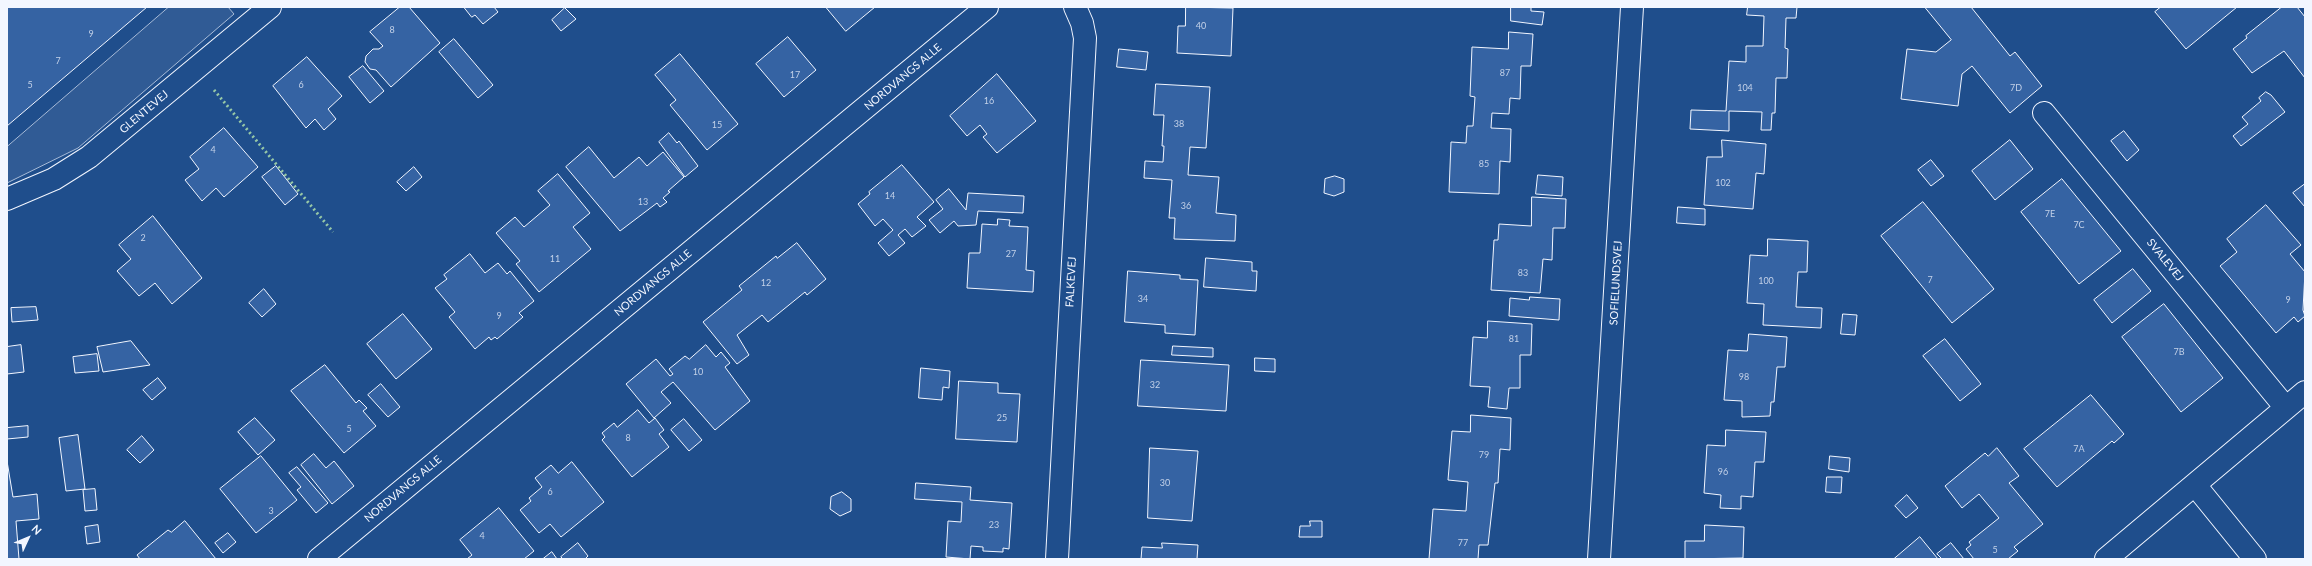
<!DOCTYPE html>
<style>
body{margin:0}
#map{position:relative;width:2312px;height:566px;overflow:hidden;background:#1f4e8c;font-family:Lato,sans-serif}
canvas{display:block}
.frame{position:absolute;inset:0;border:8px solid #f2f6ff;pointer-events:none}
.north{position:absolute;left:8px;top:518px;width:40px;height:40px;-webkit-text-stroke:3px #1f4e8c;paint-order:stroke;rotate:46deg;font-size:11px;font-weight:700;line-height:16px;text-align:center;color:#f2f6ff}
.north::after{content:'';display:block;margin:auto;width:14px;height:18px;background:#f2f6ff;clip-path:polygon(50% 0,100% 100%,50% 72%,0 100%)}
</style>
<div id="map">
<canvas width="2312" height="566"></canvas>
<div class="frame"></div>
<div class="north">N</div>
</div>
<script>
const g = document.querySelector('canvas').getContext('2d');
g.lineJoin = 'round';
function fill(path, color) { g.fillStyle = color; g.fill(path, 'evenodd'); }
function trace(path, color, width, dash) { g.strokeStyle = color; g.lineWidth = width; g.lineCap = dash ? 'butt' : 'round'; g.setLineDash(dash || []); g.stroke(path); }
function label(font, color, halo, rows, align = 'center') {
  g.font = font + ' Lato,sans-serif'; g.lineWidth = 3; g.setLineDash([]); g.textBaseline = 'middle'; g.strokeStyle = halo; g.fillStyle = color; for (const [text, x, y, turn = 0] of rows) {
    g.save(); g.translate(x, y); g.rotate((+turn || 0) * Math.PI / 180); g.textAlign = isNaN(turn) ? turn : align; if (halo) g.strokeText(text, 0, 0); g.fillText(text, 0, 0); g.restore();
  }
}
const built = new Path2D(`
 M169,7H228L234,14L78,148L7,183V147Z`);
fill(built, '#305b95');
trace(built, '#a8bbd7', 1);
const building = new Path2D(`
 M7,7H147L7,126Z
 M400,7H409L440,43L391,87L376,70L370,69L365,62L366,56L373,49H379L383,46L370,32Z
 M464,7H494L498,12L483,24L475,15L472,17Z
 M826,7H875L846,31Z
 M1186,7L1233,8L1231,56L1177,53L1178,26H1185Z
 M1511,7H1531V11L1544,12L1542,25L1511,21Z
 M1748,7H1797L1796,18H1786L1785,48L1788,49L1787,78H1776L1775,113H1772L1771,130H1761L1762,112L1729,111V131L1690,129L1691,110L1726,111L1729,61L1746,62V46H1763L1764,16L1747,15Z
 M1925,7H1971L2010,56L2015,52L2042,86L2010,113L1972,66L1962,74L1958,106L1901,99L1907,49L1936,52L1951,40Z
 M2161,7H2237L2186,49L2155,12Z
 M2282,7H2297L2305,17V78L2284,51L2252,73L2233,49L2247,38L2246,36Z
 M565,8L576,19L561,31L552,20Z
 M1509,32L1533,34L1531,66H1521L1520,99L1510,98L1509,114L1492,113L1491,128L1511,129L1510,162L1500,161L1499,194L1449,192L1451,142L1466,143L1467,126H1473L1475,97L1470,96L1472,47L1508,49Z
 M788,37L816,70L784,97L756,64Z
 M454,39L493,85L478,98L439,52Z
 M1119,49L1148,52L1146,70L1117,67Z
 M680,54L738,124L707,150L670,105L676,100L655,75Z
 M307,57L342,96L328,109L336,119L324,130L315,119L306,128L273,86Z
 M363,66L384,91L370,103L349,77Z
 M997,74L1036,121L997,153L983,137L987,134L980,125L967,136L950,116Z
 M1156,84L1210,87L1206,148L1190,147L1188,175L1219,177L1216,213L1236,215L1235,241L1174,239L1175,218H1169L1172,180L1144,178L1145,161L1163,162L1164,146H1162L1164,115H1154Z
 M2266,92L2271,95L2285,112L2241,146L2233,136L2248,124L2242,117L2261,101L2259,98Z
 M224,128L258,167L224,197L216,188L202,201L185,180L199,169L190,157Z
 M2124,131L2139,150L2127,161L2111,141Z
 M669,133L677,143L679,141L698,166L685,177L659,142Z
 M1722,140L1766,144L1764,174L1756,173L1753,209L1704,205L1707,157H1722Z
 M2010,140L2033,169L1995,200L1972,171Z
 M589,147L614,178L639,157L647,166L663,152L684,177L668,191L670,192L663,198L667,202L660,207L657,203L620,231L566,167Z
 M1931,160L1944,176L1931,186L1918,170Z
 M902,165L934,202L917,217L926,226L912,237L905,229L898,235L905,243L889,256L878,243L893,230L883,219L875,226L858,204L870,194L869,192Z
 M276,166L298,194L285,205L262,177Z
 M414,167L422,177L406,191L397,182Z
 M558,174L590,213L573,227L591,249L539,292L516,264L520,261L496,233L515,217L524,227L550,205L538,191Z
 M1538,175L1563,177L1562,196L1536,194Z
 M1335,176L1344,179V192L1334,196L1324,193L1325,179Z
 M2062,179L2121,251L2079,284L2021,212Z
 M2305,184V207L2293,193Z
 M949,189L966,210L968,193L1024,196L1023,213L978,211L976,225L958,226L954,221L940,233L929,220L943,209L936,200Z
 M1532,197L1566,199L1565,228H1553L1552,260L1543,259L1540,293L1491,290L1494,240H1498L1499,224L1531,226Z
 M1923,202L1994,289L1952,323L1881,236Z
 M2266,205L2301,245L2290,254L2305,272L2303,310L2305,316L2298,322L2294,317L2276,333L2220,266L2237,252L2227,239Z
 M1678,207L1705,209V225L1677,223Z
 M153,216L202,278L172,304L155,283L139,296L117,271L131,259L119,245Z
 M998,219L1010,220L1009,226L1028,227L1026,270L1034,271L1033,292L967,288L969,253H980L982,224L997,225Z
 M1768,239L1808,241L1807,272H1798L1796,307L1822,308L1821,328L1763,325L1764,304L1747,303L1750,255L1767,256Z
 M797,243L826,279L807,295L805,292L768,322L762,315L737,335L749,355L737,364L703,322L742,290L739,286L776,256L777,258Z
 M470,254L485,273L498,263L507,274L510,271L534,301L519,313L523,317L497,339L495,337L491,340L489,337L475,349L449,317L455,312L435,288L447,279L444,275Z
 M1206,258L1252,262V271H1257L1256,291L1204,287Z
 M2133,269L2151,291L2112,323L2094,300Z
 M1128,271L1180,275V279L1198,280L1195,335L1165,333V325L1125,322Z
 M264,289L276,304L262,317L249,303Z
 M1530,297L1560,299L1559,320L1509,316L1510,298L1529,300Z
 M2164,304L2223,378L2181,412L2122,337Z
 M36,307L38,320L12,322L11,308Z
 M403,314L432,349L396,379L367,344Z
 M1843,314L1857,315L1855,335L1841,334Z
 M1488,321L1532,324L1531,355H1520V388H1509L1507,409L1488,407L1490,387L1470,386L1473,337L1487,338Z
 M1749,334L1787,337L1785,367H1777L1774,402H1771L1770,416L1742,417V401L1724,400L1728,350L1747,351Z
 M1945,339L1981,384L1960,401L1923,356Z
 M131,341L150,365L103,372L97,347Z
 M21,345L24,372L7,374V347Z
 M706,345L716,357L721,352L730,363L725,367L750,401L715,430L673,382L661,392L671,403L654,418L626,384L656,359L670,376L673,374L669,369L685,356L689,359Z
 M1173,346L1213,348V357L1172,355Z
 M97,354L99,371L75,373L73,357Z
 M1255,358L1275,359V372L1255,371Z
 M1141,360L1229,365L1226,411L1138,406Z
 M325,365L356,403L359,400L367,408L363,411L376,426L344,453L291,391Z
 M921,368L950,371L949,388L943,387L942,400L919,398Z
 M158,378L166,388L152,400L143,390Z
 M959,381L998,383V393L1020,394L1017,442L956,439Z
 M381,384L400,407L388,417L368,395Z
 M2091,395L2124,434L2114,443L2112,441L2057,487L2024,449Z
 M638,410L649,423L655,418L664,430L659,434L669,447L632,477L602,440L605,437L602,433L614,423L617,427Z
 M1471,415L1511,418L1510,450L1500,449L1498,483H1495L1488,545H1479L1478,559H1429L1433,509L1466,511L1468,482L1448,480L1452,431L1470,432Z
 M255,418L275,440L258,455L238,432Z
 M684,419L702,440L689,451L671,430Z
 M28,426V437L7,439V428Z
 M1726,430L1766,432L1764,462H1755L1753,497L1741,496V509L1720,508L1721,495L1704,493L1707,445L1725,446Z
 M78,435L85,489L66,491L59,438Z
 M142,436L154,450L140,463L127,450Z
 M1150,448L1198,451L1192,521L1148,518Z
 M1997,448L2019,476L2009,483L2043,524L2014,547L2018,551L2008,559H1974L1966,549L1971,545L1969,542L1999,518L1979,494L1962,508L1945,486L1985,453L1988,456Z
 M314,454L326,468L334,461L354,486L332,504L301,465Z
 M261,456L297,500L256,533L220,489Z
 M1830,456L1850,458L1849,472L1829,469Z
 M7,461L13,497L37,494L39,519L16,521L19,559H7Z
 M572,462L604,502L561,537L550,524L539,533L520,510L531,501L529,498L542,487L535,478L551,465L558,473Z
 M297,467L328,503L316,513L297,490L301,487L289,473Z
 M1827,477H1842L1841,493L1826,492Z
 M916,483L971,487L970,500L1012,503L1009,549L1003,548V552L983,551V547L971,546L970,559L946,557L948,521L961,522L962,502L915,499Z
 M95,489L97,510L85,511L83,490Z
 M842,492L851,499V511L840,516L830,509L831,497Z
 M1907,495L1918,508L1906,518L1895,506Z
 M499,508L534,551L524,559H467L472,555L460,540Z
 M185,521L216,559H140L137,555L168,530L171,532Z
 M1310,521H1322V537H1299L1300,526H1310Z
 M98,525L100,542L87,544L85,527Z
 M1705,525L1744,527L1743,558L1685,559V541H1704Z
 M228,533L236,542L223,553L215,543Z
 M1920,537L1938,559H1894Z
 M578,543L588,556L585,559H563L561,557Z
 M1162,543L1198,545L1197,559H1141L1142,547L1162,548Z
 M1951,543L1964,559H1942L1937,554Z
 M552,552L557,559H543Z`);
fill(building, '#3563a3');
trace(building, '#f2f6ff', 1);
const minor = new Path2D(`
 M2044,113L2286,408
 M7,199L54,179L89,157L270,7
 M2195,485L2255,559
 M319,559L987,7
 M1057,559L1085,38L1082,23L1075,7
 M1599,559L1632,7
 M2106,559L2305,392`);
trace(minor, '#f2f6ff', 24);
trace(minor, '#1f4e8c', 22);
trace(new Path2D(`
 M214,90L333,232`), '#97c8a6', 3, [2, 3]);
label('9px', '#c3d1e8', null, [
 ["40",1201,26],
 ["8",392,30],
 ["9",91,34],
 ["7",58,61],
 ["87",1505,73],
 ["17",795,75],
 ["5",30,85],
 ["6",301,85],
 ["104",1745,88],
 ["7D",2016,88],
 ["16",989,101],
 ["38",1179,124],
 ["15",717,125],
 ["4",213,150],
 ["85",1484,164],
 ["102",1723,183],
 ["14",890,196],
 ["13",643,202],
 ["36",1186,206],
 ["7E",2050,214],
 ["7C",2079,225],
 ["2",143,238],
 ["27",1011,254],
 ["11",555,259],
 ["83",1523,273],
 ["7",1930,280],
 ["100",1766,281],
 ["12",766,283],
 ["34",1143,299],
 ["9",2288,300],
 ["9",499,316],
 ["81",1514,339],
 ["7B",2179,352],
 ["10",698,372],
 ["98",1744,377],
 ["32",1155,385],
 ["25",1002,418],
 ["5",349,429],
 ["8",628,438],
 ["7A",2079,449],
 ["79",1484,455],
 ["96",1723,472],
 ["30",1165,483],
 ["6",550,492],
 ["3",271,511],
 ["23",994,525],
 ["4",482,536],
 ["77",1463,543],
 ["5",1995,550]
]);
label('11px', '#f2f6ff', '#1f4e8c', [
 ["NORDVANGS ALLE",903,77,-40],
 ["GLENTEVEJ",144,112,-40],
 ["SVALEVEJ",2165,260,51],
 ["FALKEVEJ",1071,282,-87],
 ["NORDVANGS ALLE",653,283,-40],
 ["SOFIELUNDSVEJ",1616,283,-87],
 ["NORDVANGS ALLE",403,489,-40]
]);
</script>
